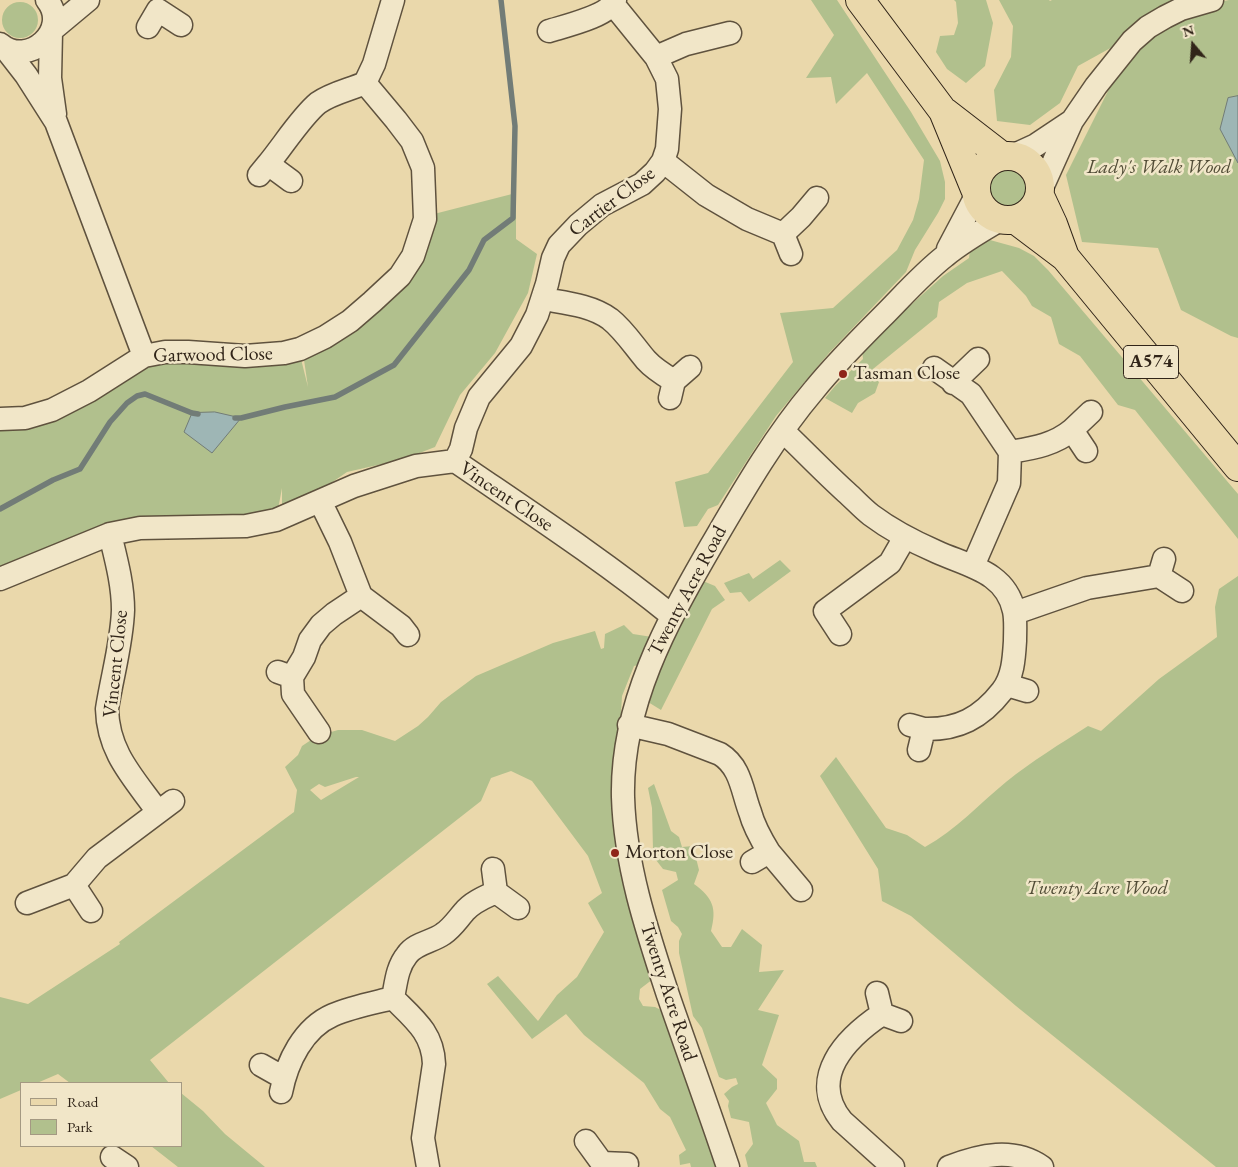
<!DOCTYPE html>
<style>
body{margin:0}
#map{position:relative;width:1238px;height:1167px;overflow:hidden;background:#ead8ab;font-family:"EB Garamond",serif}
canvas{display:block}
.legend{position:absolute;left:20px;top:1082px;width:162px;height:65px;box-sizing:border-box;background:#f1e6c8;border:1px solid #a49982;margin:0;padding:6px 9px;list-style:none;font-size:15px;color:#312519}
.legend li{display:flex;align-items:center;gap:10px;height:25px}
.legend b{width:25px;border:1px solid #a49982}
.north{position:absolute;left:1168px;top:20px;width:50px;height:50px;-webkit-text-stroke:4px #f1e6c8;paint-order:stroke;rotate:342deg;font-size:14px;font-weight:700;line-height:20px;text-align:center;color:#312519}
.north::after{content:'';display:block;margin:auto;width:18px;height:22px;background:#312519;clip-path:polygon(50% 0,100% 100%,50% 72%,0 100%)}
</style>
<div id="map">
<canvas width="1238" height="1167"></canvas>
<ul class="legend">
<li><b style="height:6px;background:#ead8ab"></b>Road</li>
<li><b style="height:14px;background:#b1c08d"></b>Park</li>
</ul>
<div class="north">N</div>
</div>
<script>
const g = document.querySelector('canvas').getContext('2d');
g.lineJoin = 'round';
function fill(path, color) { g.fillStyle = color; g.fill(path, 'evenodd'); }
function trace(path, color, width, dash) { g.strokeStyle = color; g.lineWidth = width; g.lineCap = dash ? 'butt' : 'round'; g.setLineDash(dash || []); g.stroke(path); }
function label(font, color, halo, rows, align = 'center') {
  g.font = font + ' "EB Garamond",serif'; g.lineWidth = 5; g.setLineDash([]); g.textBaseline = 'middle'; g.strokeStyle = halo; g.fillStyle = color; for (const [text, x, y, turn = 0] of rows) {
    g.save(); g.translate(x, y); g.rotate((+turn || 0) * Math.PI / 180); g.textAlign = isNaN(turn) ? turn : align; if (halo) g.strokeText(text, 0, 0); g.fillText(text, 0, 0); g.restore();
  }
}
fill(new Path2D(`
 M811,0H837L911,112L940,161L945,182V199L938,213L915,250L906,272L829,353L776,416L718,505L708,509L697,526L684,527L675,482L708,473L793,362L780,313L833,308L897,250L913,220L919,199L924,160L867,73L836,104L831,77L806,78L834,35Z
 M954,0H986L993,23L985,66L966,83L947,69L936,52L940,36L954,35L958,23L956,2Z
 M999,0H1049L1050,1L1052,0H1223L1181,9L1078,66L1060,103L1030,125L997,121L994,90L1011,57L1013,26Z
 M1229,0H1238V338L1231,336L1181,310L1158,248L1082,242L1066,175L1110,87L1132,55L1161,25L1196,7Z
 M2 20a18 18 0 1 1 36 0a18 18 0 1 1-36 0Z
 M989 189a19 19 0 1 1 38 0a19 19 0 1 1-38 0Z
 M516,193V239L537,254L528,293L495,353L460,395L435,447L404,459L347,472L282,517V488L276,520L112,534L0,575V419H5L144,356L299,351L308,387L304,360L358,328L434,214Z
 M990,240L1019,248L1034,256L1048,270L1238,494V539L1135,410L1118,405L1080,356L1059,344L1051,317L1032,306L1026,296L1002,271L967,283L939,302L937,317L873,369L879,382L875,393L858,403L852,413L825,398L836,385L863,359L862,349L895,314L904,311L943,276L969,258L970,250Z
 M780,560L791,571L749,602L741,592L730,593L724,583L749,573L753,579Z
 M1238,576V1167H1216L1016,1006L911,916L882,901L878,869L820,776L836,757L886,828L907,835L925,847C956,830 979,804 1006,782C1032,761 1060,744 1088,726L1101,731L1159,679L1217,637L1215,607L1219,589Z
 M703,581L715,586L725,600L712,609L661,710L648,702C663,660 681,620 703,581Z
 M624,625L633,634L652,637L643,664L634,666L622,696L615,815L653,979L640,989L639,999L643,1006L655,1007L661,1010L690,1086L692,1100L703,1110L721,1167H691L690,1163L680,1165L679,1155L686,1150L670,1117L660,1109L644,1083L584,1035L566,1014L532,1039L487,984L498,976L538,1021L557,995L577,977L604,932L588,903L602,893L588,856L532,781L511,771L491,778L481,801L150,1060L169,1083H70L58,1074L37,1083H21V1090L0,1099V997L28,1004L120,944L119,942L294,812L297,790L285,767L298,755L302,746L317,736L338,730H362L395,741L418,726L428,717L441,702L476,676L553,643L595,631L601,649L604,648L605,634ZM356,777H359L321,800L310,790L319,784L325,787Z
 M654,784L671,831L679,837L682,847L693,846L699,870L694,884C713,898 717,908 711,931L722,947H731L742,929L762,945L759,972L784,970L758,1010L779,1015L762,1065L777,1079V1089L766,1103L777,1125L799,1141L804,1162H815L817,1167H748L745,1155L753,1144L749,1122L731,1118L728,1106L729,1101L724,1094L732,1087L738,1084L736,1078L726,1080L719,1077L702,1028L693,1016L679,953V941L682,934L678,927L671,921L662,890L678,880L676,872L663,869L656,860L653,850L652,808L648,788Z
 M181,1093L203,1111L225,1134L265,1167H178L151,1146H181Z`), '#b1c08d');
const water = new Path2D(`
 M1238,96V163L1220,129L1228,98Z
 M215,412L241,418L212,453L184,432L192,413Z`);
fill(water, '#9eb6b5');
trace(water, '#727c77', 1);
trace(new Path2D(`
 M235,418H241L285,407L335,397L394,365L469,270L484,240L513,218L515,126L501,0
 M0,509L53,480L80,469L110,422L127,403L137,396L145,394L192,413L198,414`), '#727c77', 5.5);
const minor = new Path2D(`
 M148,27L158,10L181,25
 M52,30L88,0
 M549,31C565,26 609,16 615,0
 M51,32L50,78L55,114
 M0,44C28,68 71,30 47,0
 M5,48L26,75L56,122L144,356
 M656,57L686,44L730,33
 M1012,156L1036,145L1072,121
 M663,161L706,195L747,219L783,234
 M268,164C283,146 301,117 318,103C332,93 349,90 365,83L374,64L393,0
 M259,175L268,164L291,181
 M1041,190L1072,121L1096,86L1132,41L1148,27L1165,17L1181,9L1212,0
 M948,249L976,196
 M791,254L783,234L801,217L817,198
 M543,299C565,303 591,305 610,319C624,330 634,346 646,360C654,369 664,375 674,381
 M934,368L971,394L1010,452L1009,483L973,566
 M953,383L978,359
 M670,398L674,381L690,367
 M0,419L25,418L52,410L89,391L144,356L165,352H188L245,356L284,353L300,349L325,337L350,321L372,302L400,276L413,256L425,219L423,168L412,141L396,120L365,83
 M783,431C804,451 824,472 846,492C854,499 862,508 871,515C891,530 914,542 937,552C968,566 1006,572 1014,611C1016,620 1015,631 1015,641C1014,658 1013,677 1002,691C981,718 958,730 924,729
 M1086,451L1072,430L1091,412
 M1010,452C1033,448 1054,445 1072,430
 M455,461L461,449L466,428L479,397L521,346L537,315L547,284L553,258L559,245L578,225L602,205L642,184L655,172L663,161L667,149L670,109L667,79L656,57L613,4
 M110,534C116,559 123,584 123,610C122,643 112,676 107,709C108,753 134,778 158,812
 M1164,559L1159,576L1182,591
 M0,579L110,534L140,528L246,526L276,520L354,486L416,466L455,461C528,511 603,560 671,615
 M361,596L401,626L408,635
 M1015,613L1087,588L1159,576
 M840,634L825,611L890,563L905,537
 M278,672L292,677L293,694L319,732
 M292,677L304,657L310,640L321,625L334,614L361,596L340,542L320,501
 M1007,685L1027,691
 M629,725L668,734L720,754C741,767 742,791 750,812C754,827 761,839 769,852
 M910,725L924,729L919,750
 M752,862L769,852L801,890
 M493,869L496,892L518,908
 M74,885L97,858L173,801
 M27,903L74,885L91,911
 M877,993L882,1014C846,1038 807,1078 842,1121L893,1167
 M393,998C414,1019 433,1033 434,1064L423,1138L428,1167
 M882,1014L901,1021
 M261,1065L284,1078
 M281,1092C287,1062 303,1028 333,1015C351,1007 373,1003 393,998C396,983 397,967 407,955C415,943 432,942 443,934C452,928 457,920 464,912C472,902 485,897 496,892
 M586,1141L602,1163L627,1164
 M112,1157L127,1167
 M728,1167C709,1110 688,1053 668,995C647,931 625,865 623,797C621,705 666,624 711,546C742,493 774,437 814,390C835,364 858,341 882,317C902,297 922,274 945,256C962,242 981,231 1000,220
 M949,1167C980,1155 1013,1147 1042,1167`);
const major = new Path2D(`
 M860,0L943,111L975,189
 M945,112L1002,156
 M976 188a32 32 0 1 1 64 0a32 32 0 1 1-64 0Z
 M1040,196L1053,224L1065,257
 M1016,220L1065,257L1238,467`);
trace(minor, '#5f523e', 25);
trace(major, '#312519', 30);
trace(minor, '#f1e6c8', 22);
trace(major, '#ead8ab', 28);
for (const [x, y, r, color] of [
 [843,374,5,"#8f2418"],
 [615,853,5,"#8f2418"]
]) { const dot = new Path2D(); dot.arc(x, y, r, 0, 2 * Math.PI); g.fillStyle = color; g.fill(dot); trace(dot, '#f1e6c8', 2); }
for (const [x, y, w] of [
 [1151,362,55]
]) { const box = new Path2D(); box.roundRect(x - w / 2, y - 16.5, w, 33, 4); g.fillStyle = '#f1e6c8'; g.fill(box); trace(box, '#312519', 1); }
label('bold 19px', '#312519', null, [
 ["A574",1151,362]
]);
label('italic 20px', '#514c36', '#f1e6c8', [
 ["Lady's Walk Wood",1159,168],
 ["Twenty Acre Wood",1097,889]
]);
label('20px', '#312519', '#f1e6c8', [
 ["Cartier Close",612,202,-37],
 ["Garwood Close",213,355,-1],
 ["Vincent Close",506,497,34],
 ["Twenty Acre Road",688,591,-62],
 ["Vincent Close",116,664,-84],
 ["Twenty Acre Road",668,992,72]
]);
label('20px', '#312519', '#f1e6c8', [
 ["Tasman Close",853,374],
 ["Morton Close",625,853]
], 'left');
</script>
